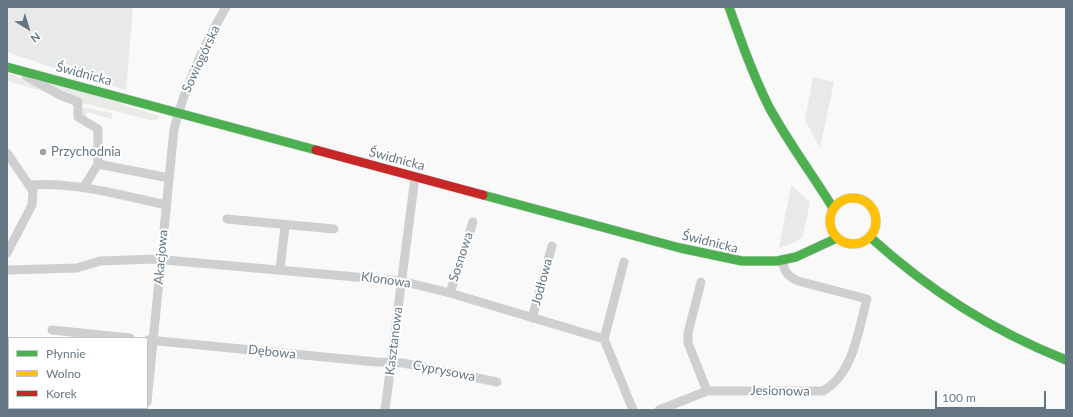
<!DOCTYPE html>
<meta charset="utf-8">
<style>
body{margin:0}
#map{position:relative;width:1073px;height:417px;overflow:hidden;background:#f9f9f9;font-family:Lato,sans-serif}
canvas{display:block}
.frame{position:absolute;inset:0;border:8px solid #657683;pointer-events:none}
.legend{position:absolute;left:8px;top:337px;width:140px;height:72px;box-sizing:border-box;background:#fff;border:1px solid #c1c8cd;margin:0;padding:5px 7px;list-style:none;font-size:12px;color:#657683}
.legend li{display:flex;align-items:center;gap:8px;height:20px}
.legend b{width:20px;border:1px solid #c1c8cd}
.north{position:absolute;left:8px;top:8px;width:40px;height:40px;-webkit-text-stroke:3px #fff;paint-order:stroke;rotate:142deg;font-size:11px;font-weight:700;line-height:16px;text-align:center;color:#657683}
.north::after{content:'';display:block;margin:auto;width:14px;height:18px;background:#657683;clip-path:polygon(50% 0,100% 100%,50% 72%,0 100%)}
.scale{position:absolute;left:935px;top:391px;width:111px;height:18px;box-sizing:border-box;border:2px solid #657683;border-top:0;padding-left:5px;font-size:12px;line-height:14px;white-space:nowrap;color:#657683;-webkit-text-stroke:3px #fff;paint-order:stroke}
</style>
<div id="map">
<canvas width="1073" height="417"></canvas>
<div class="frame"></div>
<ul class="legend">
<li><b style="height:5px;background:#4caf50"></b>Płynnie</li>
<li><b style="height:5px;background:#ffc107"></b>Wolno</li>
<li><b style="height:5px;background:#c62828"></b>Korek</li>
</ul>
<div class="north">N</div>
<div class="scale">100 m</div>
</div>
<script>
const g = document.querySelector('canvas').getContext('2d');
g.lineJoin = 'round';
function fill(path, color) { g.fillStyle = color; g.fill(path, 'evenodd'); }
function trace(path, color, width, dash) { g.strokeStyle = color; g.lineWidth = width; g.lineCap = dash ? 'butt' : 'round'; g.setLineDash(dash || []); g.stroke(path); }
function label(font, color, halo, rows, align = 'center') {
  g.font = font + ' Lato,sans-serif'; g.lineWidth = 4; g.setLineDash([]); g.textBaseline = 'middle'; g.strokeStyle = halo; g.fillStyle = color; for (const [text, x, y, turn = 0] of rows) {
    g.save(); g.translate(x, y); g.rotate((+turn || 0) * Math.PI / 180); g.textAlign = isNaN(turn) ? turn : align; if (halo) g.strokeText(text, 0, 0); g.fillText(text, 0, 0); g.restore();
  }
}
fill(new Path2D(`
 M7,7H133L126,90L83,78L7,52Z
 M813,77L834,82L820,148L805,120Z
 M791,185L810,202L803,237L793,243L779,248Z`), '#e8e9e9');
fill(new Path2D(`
 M7,73L14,75L53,94L7,81Z
 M40,80L98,95L129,107L160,116L155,121L82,103C76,94 69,95 60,91C53,88 46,84 40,80Z
 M83,107L112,113V119L87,112L86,117L82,115Z`), '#e8ebe6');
const fast = new Path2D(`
 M729,7C741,41 753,75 769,107C788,142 812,174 833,208
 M7,67L316,150
 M483,195L680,248L742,261H777L796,257L837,238
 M870,237C930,291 991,330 1066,360`);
const slow = new Path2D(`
 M830 221a23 23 0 1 1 46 0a23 23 0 1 1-46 0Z`);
const jam = new Path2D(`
 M316,150L483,195`);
trace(fast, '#d5d6d7', 10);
trace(slow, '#d5d6d7', 10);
trace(jam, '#d5d6d7', 10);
trace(new Path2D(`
 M26,76L60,95L78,102V117L98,129V164L169,178
 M7,153L33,191L32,205L7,253
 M30,185C76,182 121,195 166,205
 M84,187L98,164
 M227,219L334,229
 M280,269L285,226
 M7,270L77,268L100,261L154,259L401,281L450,293L604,339
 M701,282L688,333V343L707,391
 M450,293L473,222
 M532,318L552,246
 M52,330L130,338
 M604,339L624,262
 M604,339L633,410
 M148,340L376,362L403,363L497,382
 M147,402L174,129C185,87 204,45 226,7
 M385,410L415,177
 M659,410L707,391H823C854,374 858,330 867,299L798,281C787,276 785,272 782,261`), '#cecfd0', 9);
trace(fast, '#4caf50', 9);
trace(slow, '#ffc107', 9);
trace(jam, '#c62828', 9);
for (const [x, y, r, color] of [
 [43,152,4,"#99a4ac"]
]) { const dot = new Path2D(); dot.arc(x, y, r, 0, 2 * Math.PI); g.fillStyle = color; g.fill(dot); trace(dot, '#fff', 1.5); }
label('13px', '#657683', '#fff', [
 ["Sowiogórska",201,59,-65],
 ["Świdnicka",84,74,15],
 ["Świdnicka",397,159,15],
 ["Świdnicka",710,242,14],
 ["Akacjowa",161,257,-85],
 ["Sosnowa",461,257,-72],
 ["Klonowa",386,280,8],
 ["Jodłowa",542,282,-75],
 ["Kasztanowa",394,341,-83],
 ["Dębowa",272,352,6],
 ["Cyprysowa",444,371,11],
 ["Jesionowa",780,391,1]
]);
label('13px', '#657683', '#fff', [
 ["Przychodnia",51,152]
], 'left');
</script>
